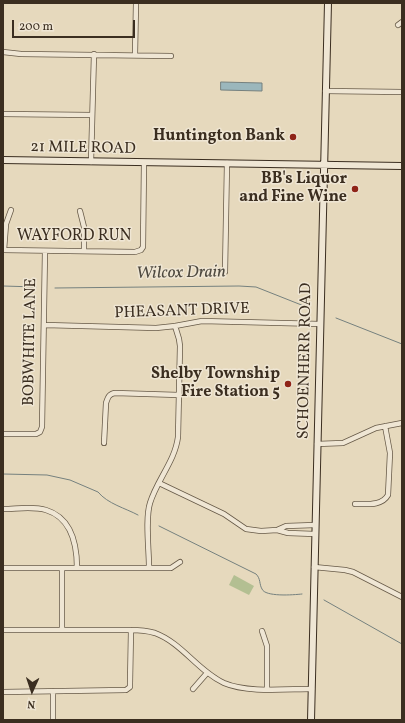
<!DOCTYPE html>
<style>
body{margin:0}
#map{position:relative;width:405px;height:723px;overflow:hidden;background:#e6d9bd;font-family:Vollkorn,serif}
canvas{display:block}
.frame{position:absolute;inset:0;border:4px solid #3b2e20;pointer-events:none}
.north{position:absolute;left:12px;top:671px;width:40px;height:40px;-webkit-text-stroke:3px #efe6d4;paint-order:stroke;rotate:183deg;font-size:11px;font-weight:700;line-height:16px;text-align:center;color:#3b2e20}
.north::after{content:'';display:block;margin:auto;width:14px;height:18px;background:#3b2e20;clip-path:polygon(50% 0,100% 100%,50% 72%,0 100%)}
.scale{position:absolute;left:12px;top:20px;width:123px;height:18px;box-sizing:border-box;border:2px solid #3b2e20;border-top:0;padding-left:5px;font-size:12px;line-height:14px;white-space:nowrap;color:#3b2e20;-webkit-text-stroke:3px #efe6d4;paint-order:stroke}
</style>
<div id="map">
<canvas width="405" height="723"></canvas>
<div class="frame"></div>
<div class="north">N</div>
<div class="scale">200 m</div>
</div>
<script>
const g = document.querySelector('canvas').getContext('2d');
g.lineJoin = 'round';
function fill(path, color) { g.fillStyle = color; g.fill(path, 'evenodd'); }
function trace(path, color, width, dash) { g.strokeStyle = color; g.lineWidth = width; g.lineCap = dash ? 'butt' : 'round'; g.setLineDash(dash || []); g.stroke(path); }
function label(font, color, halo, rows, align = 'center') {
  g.font = font + ' Vollkorn,serif'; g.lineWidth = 3; g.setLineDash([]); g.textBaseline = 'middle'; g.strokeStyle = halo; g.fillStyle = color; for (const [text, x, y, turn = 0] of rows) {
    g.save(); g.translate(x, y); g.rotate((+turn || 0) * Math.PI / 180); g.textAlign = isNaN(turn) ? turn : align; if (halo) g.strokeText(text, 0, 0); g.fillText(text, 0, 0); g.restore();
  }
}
fill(new Path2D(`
 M234,575L254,586L249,595L229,585Z`), '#b3bf92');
const water = new Path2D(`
 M221,82L262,83V91L221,90Z`);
fill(water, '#9bb7bc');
trace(water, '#75807e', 1);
trace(new Path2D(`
 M3,286L36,287
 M55,288L239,286L256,287L304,306
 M336,318L402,344
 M3,474L47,475L70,480L98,492C108,504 125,508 138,515
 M159,526L256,574C261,579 259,584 262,589C265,597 293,595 302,594
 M324,600L402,644`), '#75807e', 1);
const street = new Path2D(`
 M398,25L402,22
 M3,52L21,54L171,56
 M135,55L136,3
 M325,91L402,92
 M3,114L92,115
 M91,162L94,54
 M80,211L84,227V251
 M3,250L135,252L141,250L143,247L144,163
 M4,250L6,224L11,210
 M225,272L227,163
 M45,325L156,328L175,326L202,321L320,324
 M3,434H36L40,432L42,427L45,251
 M104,443L106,403C108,397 109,394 115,393L179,395
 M317,444L343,443L376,428L402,423
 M159,483L224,514L246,529L261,531L277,530
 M355,504C367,504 382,506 388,495L390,453L385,426
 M3,509C17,509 33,506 46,510C72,518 77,545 77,568
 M315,534L288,533L277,530L286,526L315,525
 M149,567C149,549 145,519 150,503C157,480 175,461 178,437L180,346L179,339L175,326
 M314,567L345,570L353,572L402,597
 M3,568H171L180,562
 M62,568V630
 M3,630H131C139,630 148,631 155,633C182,643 198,671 224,683C247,693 286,689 312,689
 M262,631L267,646V689
 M193,689L207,673
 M3,692L126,690L130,687V684L131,630
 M53,720V691`);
const secondary = new Path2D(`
 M3,160L402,166
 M311,720L328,3`);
trace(street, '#665947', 6);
trace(secondary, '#3b2e20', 8);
trace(street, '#efe6d4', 4.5);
trace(secondary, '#efe6d4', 6);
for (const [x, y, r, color] of [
 [293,137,4,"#8f2418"],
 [355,189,4,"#8f2418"],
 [288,384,4,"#8f2418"]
]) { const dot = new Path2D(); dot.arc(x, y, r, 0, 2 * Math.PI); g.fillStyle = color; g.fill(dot); trace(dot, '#efe6d4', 1.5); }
label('bold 16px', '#3b2e20', '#efe6d4', [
 ["Huntington Bank",285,137],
 ["BB's Liquor",347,180],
 ["and Fine Wine",347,198],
 ["Shelby Township",280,375],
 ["Fire Station 5",280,393]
], 'right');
label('16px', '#3b2e20', '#efe6d4', [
 ["21 MILE ROAD",83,149,1],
 ["WAYFORD RUN",74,237],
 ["PHEASANT DRIVE",182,312,-2],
 ["BOBWHITE LANE",31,342,-89],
 ["SCHOENHERR ROAD",306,361,-89]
]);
label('italic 17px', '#4e493f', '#efe6d4', [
 ["Wilcox Drain",181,274,-1]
]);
</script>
